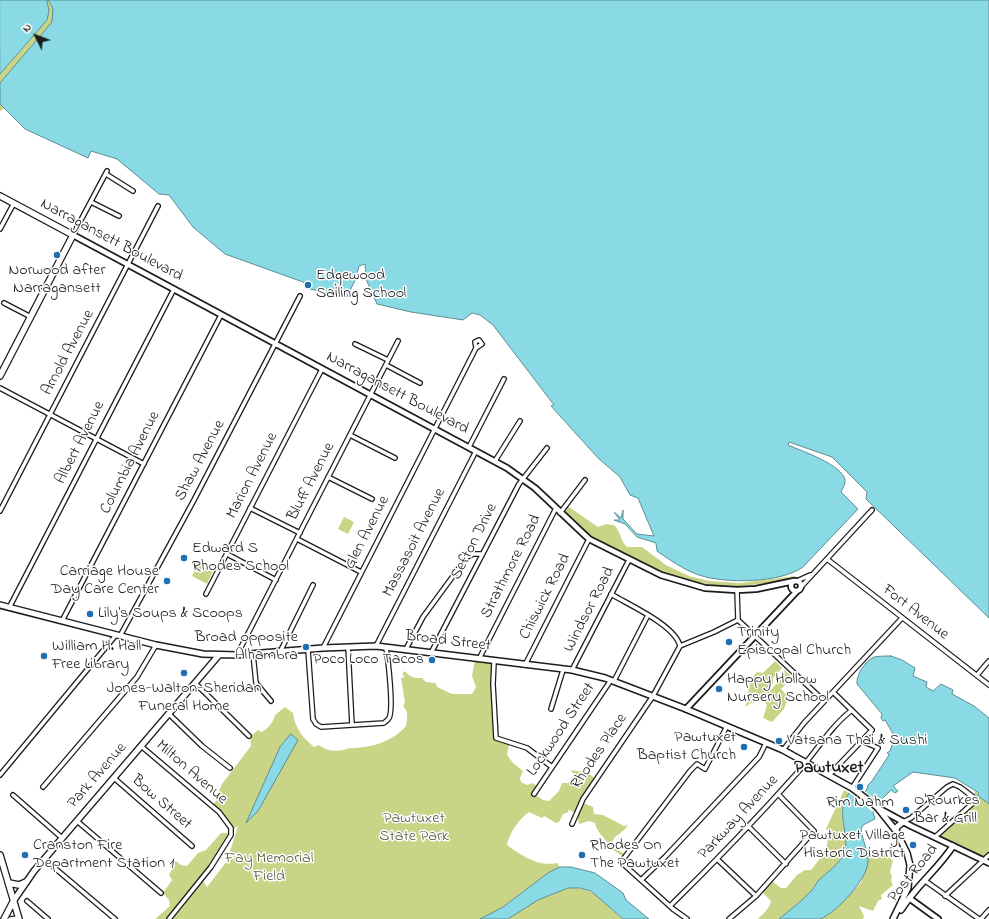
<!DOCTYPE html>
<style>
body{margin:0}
#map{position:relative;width:989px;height:919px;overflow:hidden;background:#fff;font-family:"Indie Flower",sans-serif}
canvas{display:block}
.north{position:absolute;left:16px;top:16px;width:40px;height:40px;-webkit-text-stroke:3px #fff;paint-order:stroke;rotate:312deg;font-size:11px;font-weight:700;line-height:16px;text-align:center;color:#1c1c1c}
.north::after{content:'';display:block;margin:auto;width:14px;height:18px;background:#1c1c1c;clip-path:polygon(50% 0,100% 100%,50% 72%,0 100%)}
</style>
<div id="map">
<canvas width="989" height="919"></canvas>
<div class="north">N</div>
</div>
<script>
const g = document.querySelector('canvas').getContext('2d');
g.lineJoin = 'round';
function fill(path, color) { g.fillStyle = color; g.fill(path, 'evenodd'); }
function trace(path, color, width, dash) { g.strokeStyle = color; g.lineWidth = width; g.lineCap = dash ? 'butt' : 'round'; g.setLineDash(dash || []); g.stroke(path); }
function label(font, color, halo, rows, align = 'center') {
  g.font = font + ' "Indie Flower",sans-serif'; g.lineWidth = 3; g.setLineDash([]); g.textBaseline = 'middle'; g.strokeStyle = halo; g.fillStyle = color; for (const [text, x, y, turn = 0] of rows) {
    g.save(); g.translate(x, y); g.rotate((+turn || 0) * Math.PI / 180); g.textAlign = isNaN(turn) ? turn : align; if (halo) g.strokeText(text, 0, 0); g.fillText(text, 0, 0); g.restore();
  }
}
fill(new Path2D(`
 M48,0L52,3L55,20L1,97L4,109L0,111V74L47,20Z
 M566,505L598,527L606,524L614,525C621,531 620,541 627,547H642L666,565L689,576L709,581L740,583L795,576V579C772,582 749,587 725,586C684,584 622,560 589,535C580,527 572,518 563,509Z
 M344,517L354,522L348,534L338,529Z
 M198,563L213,571L207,584L192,576Z
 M475,659L493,661L496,738L510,740L507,755L513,763L523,771L520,778L521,782L527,785L533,783L539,788L536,795L543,800L549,801L559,791L562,783H568L574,779V775L571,770L588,773L597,780L583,803L593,807L594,814L603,815L624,826L628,825C624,833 614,834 612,843L613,847L628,856L627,859L610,848C608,839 598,836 595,823L589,821L579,824L577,813L569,810L567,813L563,814L559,822L556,823L544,816L542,818L529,812C520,818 509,833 507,845C522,856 538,867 557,863L560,867L548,873L503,907L480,919H155L170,906L169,900L163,893L172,880L169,875L173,867L168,861H176L181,865L187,866L198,853L206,850L221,833H230L231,835L202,879L207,887L227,861L238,826L231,830L212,806L220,796L218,793L222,784L251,746L250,737L258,730L261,732C268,729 274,721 275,715L285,707L293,713C295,728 303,738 314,747L319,745C325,750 334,752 342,750C345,750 348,748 351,748C371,748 392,742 406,726C407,719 409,712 403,706L405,702L401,678L405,677L402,674L405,671C410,678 415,678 422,678L426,682L436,683L437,687L452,694H472L476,687L472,676Z
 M775,661L782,668L773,678V683L769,692L777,683V679L785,670L792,677L781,689L788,697L784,709L772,722L763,718L767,705L760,697L745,707C749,698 747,693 750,685L748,682L757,672L763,673Z
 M844,790L849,793C834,814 851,833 844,853C839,865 827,872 819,880C816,883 815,887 812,890C802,901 790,910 779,919H758C764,913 769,909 771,901L761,891L771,880L781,888H786L797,875L805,870H811L826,851L829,832L826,829Z
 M975,791C981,795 982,800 989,804V855L984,860L935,837L974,800Z
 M885,850L888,851L887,855L893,861L890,872L892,876L891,881L893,885L881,895L882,899L878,901L873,911L859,906L864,916L863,919H819L838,906L861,883L868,855L867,852Z
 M568,888C599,887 601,903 623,919H508L538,900Z`), '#c9d487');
const water = new Path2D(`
 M0,0H989V618L866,499L867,492L832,457L789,442L788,445C802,451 837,463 844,477C847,482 843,488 841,492L858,509L803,567C781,583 725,584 699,575C684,570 670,560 657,551L656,543L637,537L625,524L614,520H620L614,512L621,518L623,510V519L637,534L654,536L638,498L630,495L620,477L598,458L551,406L554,405L493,325L480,315L472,313L463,320L411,312L377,304L366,279L365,264L359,266L356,278L347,297L310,289L303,282L225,254L193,227L169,195L159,194L117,159L91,151L88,158L25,129L0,104V83L52,22L53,9L49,1H47L49,11L47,20L0,74Z
 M891,656L902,660L915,668L913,676L927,682L926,687L933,691L941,684L953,690L952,694L974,706L989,718V804L977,795L979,793L955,778L913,772L893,786L898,791L895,793L891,790L879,802L873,812L875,819L863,825L861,829C862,839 869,853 868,862C867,880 836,913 820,919C811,919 789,919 779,919C790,910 802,901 812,890C815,887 816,883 819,880C827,872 839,865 844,853C851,833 834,814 849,793L856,798L865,792L868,787L867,786L872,781L889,755L887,753L890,751L895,737L885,720L883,721L881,718L882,714L857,684C856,675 865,661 874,657C879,656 886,656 891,656Z
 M291,734L298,740L258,811L246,823L280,747Z
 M560,867H571L595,873L623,893L626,900L649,919H623L591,891L580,888H568L538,900L508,919H480L503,907L548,873Z`);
fill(water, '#89dae4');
trace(water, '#5d8e94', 1);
fill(new Path2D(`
 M863,790L879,802L873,812L849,793L850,791L856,796Z`), '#fff');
const minor = new Path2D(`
 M106,174L133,191
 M91,202L119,216
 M0,229L14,203
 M73,235L107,171
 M4,303L31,317
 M355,344L388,360
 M386,365L420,383
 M0,388L144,464
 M350,435L395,458
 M469,447L504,379
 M495,461L520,421
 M328,477L372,499
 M250,508L300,533
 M0,511L158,206
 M560,513L585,480
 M297,539L361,572
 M227,554L276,580
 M827,559L989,685
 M797,581L810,575
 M801,587L872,510
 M206,594L322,369
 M611,594C629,605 675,625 680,646
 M9,608L174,289
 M738,620L824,701
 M62,621L221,315
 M120,636L194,500L300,296
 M376,646L476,451
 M348,647L352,725
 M323,648L476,348L482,344L479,340L475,342L476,348
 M406,649L423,617L467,557L473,554H482
 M308,650L313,719L316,724L321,727L384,723C385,722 389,719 389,718C394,710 388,659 386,648
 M280,652L313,585
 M431,653L519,484L547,448
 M253,654L256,683L271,701
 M237,655L398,341
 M479,659L556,508
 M494,662L493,684L496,738L527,748L552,767
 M525,665L589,539
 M572,670L629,560
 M977,675L989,661
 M614,681L648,615
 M195,683L249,736
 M551,709L563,670
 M169,714L202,746L230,768
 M141,746L219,812L231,828V835L211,867L169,919
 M783,750L804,723L902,618
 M830,774L872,730L833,692
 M0,775L116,635
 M114,778L192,846
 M43,787L137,677L156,645
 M852,788L878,748L862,741
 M534,794L611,680
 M13,795L62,838
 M77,821L161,893
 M903,822L911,818L947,787L953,784L960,787L973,797V803L935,837
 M572,824L583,799L653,696L680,646L714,632L738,620L737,590
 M748,826L786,864
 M44,859L115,919
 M717,859L756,896
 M641,880L665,857L759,757L766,743
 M924,880L979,919
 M945,896L989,855
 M27,901L48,919
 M670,906C714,863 757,818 798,772C816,752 830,727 852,710
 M10,919L19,918
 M687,919L673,909L621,862L690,771L697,764L705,769L727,726
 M729,919L756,896L814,831L778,794
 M981,919L989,910`);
const tertiary = new Path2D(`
 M73,235L507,468L535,488L589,539L661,575L705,588L737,590L756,589L794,581
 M791 586a5 5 0 1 1 10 0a5 5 0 1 1-10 0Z
 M686,709L797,591
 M878,808L911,826L989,863
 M909,898L938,919`);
const secondary = new Path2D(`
 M0,605L156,645L203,654L237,655L323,648L376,646L572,670L605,678L686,709L783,750L852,788L877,807L896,831L907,853L910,865L908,888L893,919
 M896,831L897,827L903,822
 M14,900L34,871L219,655
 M901,910C916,886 938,869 953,846`);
const primary = new Path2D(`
 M0,196L73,235L0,376
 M0,855L19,919
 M9,883L19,885L26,882
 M4,919L14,900`);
trace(minor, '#1c1c1c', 6);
trace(tertiary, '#1c1c1c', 8);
trace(secondary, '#1c1c1c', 8);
trace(primary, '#1c1c1c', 8);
trace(minor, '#fff', 3.5);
trace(tertiary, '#fff', 4.5);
trace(secondary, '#fff', 5);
trace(primary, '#fff', 5.5);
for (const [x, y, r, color] of [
 [57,255,4,"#1f6fb2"],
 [308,285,4,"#1f6fb2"],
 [184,558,4,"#1f6fb2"],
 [167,581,4,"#1f6fb2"],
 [90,614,4,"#1f6fb2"],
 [729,642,4,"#1f6fb2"],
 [306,647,4,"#1f6fb2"],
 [44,656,4,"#1f6fb2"],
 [432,660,4,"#1f6fb2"],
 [184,673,4,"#1f6fb2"],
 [719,689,4,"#1f6fb2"],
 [779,741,4,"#1f6fb2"],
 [744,747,4,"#1f6fb2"],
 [860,787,4,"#1f6fb2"],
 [906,810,4,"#1f6fb2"],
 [913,845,4,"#1f6fb2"],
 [25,855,4,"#1f6fb2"],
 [582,855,4,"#1f6fb2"]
]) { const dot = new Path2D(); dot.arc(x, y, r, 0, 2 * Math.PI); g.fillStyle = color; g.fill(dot); trace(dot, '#fff', 1.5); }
label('16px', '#1c1c1c', '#fff', [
 ["Narragansett Boulevard",111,241,28],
 ["Arnold Avenue",69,353,-62],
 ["Narragansett Boulevard",397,394,28],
 ["Albert Avenue",81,443,-63],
 ["Shaw Avenue",201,461,-62],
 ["Columbia Avenue",131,463,-63],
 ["Marion Avenue",253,476,-63],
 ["Bluff Avenue",312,482,-63],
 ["Glen Avenue",368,533,-63],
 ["Sefton Drive",475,542,-63],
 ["Massasoit Avenue",415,543,-63],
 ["Strathmore Road",512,567,-63],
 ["Chiswick Road",546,597,-63],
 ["Windsor Road",590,610,-63],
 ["Fort Avenue",915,613,38],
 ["Broad Street",448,642,7],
 ["Lockwood Street",562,730,-56],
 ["Rhodes Place",600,752,-56],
 ["Milton Avenue",191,773,41],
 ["Park Avenue",98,776,-49],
 ["Bow Street",161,803,41],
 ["Parkway Avenue",739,818,-47],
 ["Post Road",914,874,-51]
]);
label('16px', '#1c1c1c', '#fff', [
 ["Norwood after",57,271,"center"],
 ["Narragansett",57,289,"center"],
 ["Edgewood",316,276],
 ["Sailing School",316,294],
 ["Edward S",192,549],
 ["Rhodes School",192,567],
 ["Carriage House",159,572,"right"],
 ["Day Care Center",159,590,"right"],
 ["Lily's Soups & Scoops",98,614],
 ["Trinity",737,633],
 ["Episcopal Church",737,651],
 ["Broad opposite",298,638,"right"],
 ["Alhambra",298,656,"right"],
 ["William H. Hall",52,647],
 ["Free Library",52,665],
 ["Poco Loco Tacos",424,660,"right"],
 ["Happy Hollow",727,680],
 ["Nursery School",727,698],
 ["Jones-Walton-Sheridan",184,689,"center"],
 ["Funeral Home",184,707,"center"],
 ["Pawtuxet",736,738,"right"],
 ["Baptist Church",736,756,"right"],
 ["Vatsana Thai & Sushi",787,741],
 ["O'Rourkes",914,801],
 ["Bar & Grill",914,819],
 ["Rim Nahm",860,803,"center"],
 ["Pawtuxet Village",905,836,"right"],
 ["Historic District",905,854,"right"],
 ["Cranston Fire",33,846],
 ["Department Station 1",33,864],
 ["Rhodes On",590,846],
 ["The Pawtuxet",590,864]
], 'left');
label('16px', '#595c41', '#fff', [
 ["Pawtuxet",414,819],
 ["State Park",414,837],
 ["Fay Memorial",269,859],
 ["Field",269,877]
]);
label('bold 18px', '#1c1c1c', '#fff', [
 ["Pawtuxet",829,769]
]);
</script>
